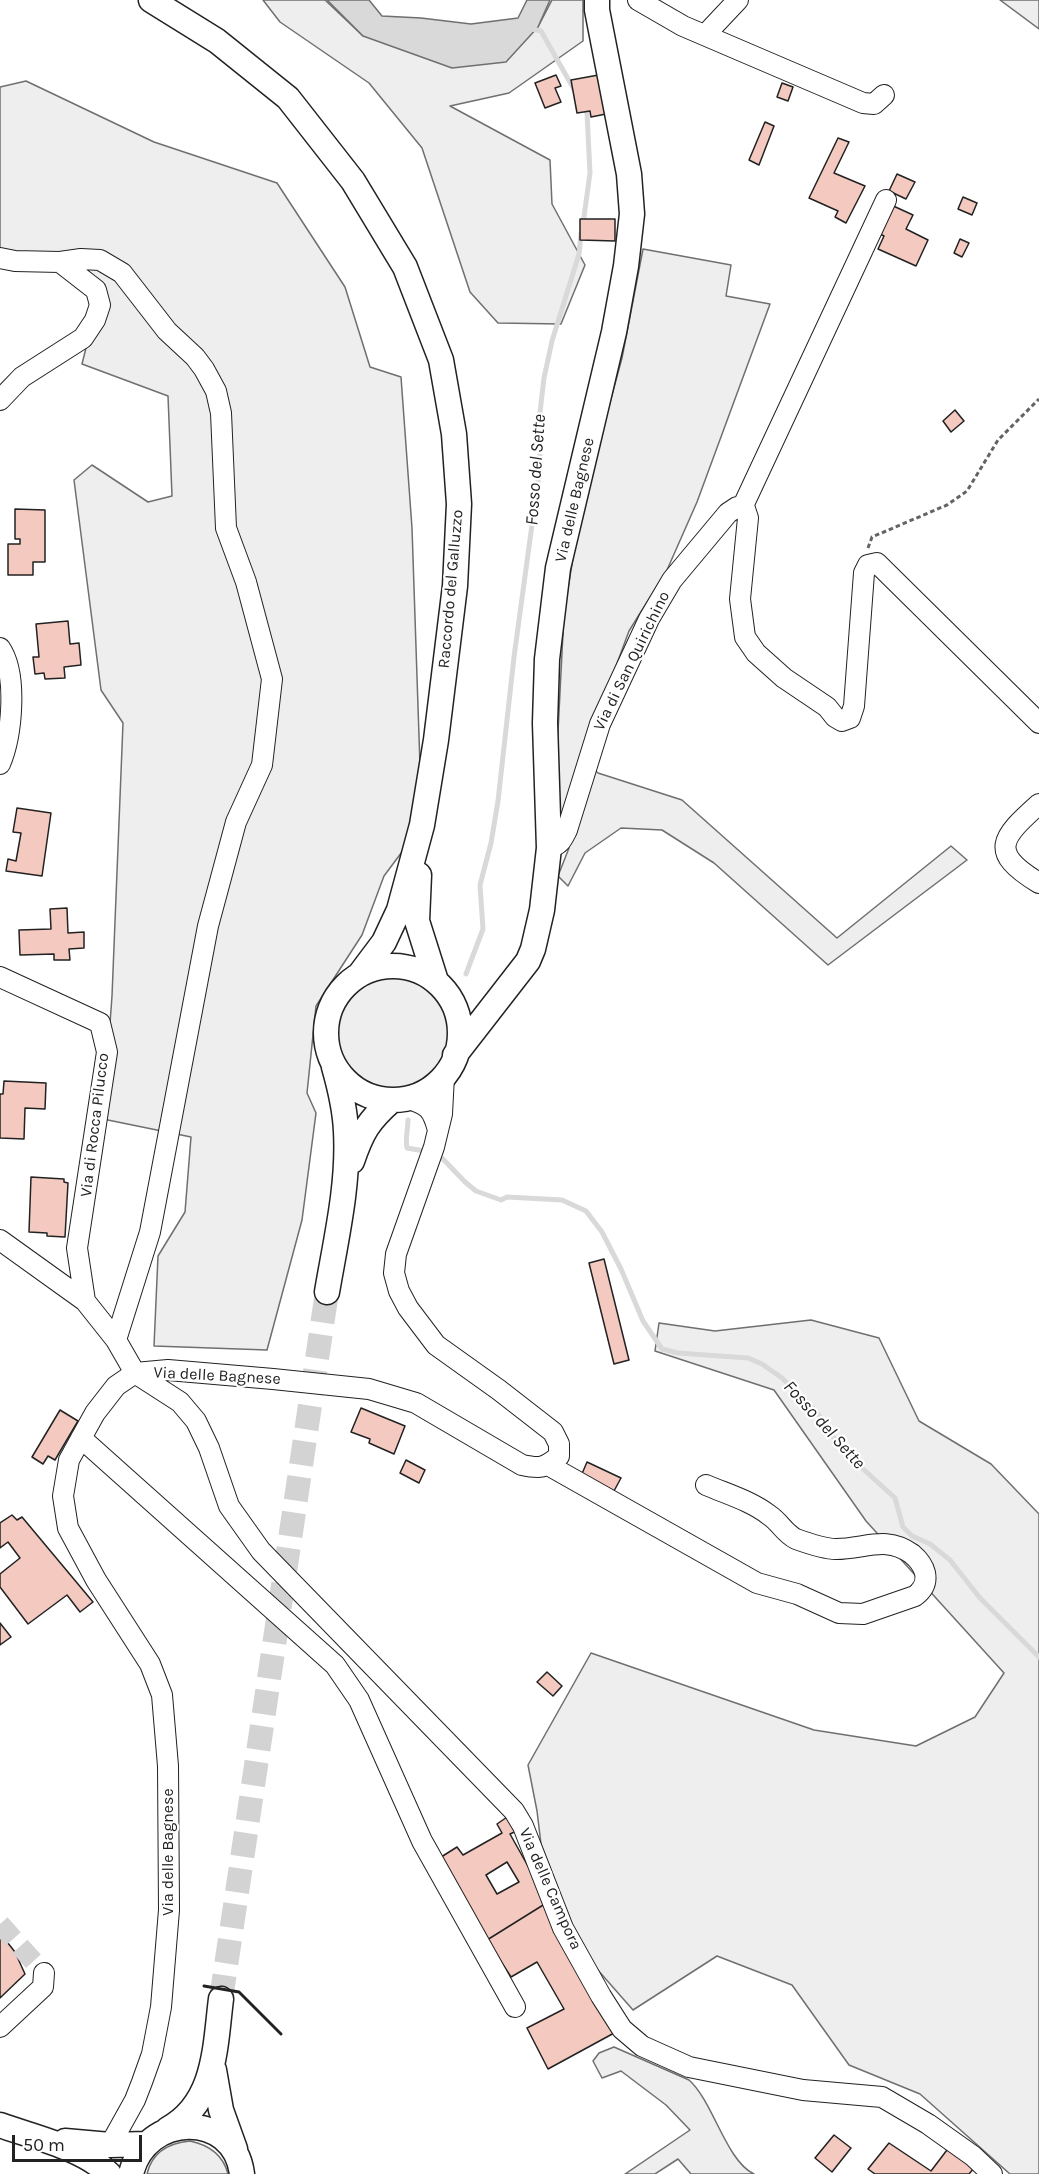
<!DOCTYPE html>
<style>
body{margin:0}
#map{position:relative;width:1039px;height:2174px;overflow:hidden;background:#fff;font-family:Karla,sans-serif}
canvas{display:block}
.scale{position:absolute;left:12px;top:2135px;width:130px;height:27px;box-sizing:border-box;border:3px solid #222;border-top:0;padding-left:8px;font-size:18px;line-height:21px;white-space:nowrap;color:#222;-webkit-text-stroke:4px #fff;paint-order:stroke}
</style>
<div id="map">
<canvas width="1039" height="2174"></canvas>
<div class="scale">50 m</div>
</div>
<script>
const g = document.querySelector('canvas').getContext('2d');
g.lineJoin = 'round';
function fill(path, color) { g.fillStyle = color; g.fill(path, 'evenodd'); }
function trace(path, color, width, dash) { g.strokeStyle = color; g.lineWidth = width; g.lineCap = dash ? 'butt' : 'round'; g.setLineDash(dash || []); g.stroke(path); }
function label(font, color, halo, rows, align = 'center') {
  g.font = font + ' Karla,sans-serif'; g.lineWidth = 4.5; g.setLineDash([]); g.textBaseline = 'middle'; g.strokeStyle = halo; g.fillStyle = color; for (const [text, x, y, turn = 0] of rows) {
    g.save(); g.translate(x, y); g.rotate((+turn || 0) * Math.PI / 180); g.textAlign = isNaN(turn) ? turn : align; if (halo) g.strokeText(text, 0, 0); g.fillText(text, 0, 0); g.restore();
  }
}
const green = new Path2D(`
 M263,0H325L363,36L538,27L552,0H583V41L509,93L450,106L550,160L552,204L585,265L561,324L498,323L470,292L422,148L369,83L280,22Z
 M1000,0H1039V29Z
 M26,81L154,142L277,183L345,287L370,367L401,377L412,528L422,825L384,876L362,935L316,1006L307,1093L316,1113L302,1220L267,1350L154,1346L158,1256L185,1212L191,1137L103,1119L112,996L123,723L101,690L74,480L92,465L148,502L172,496L168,396L82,364L101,288L67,265L0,264V87Z
 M643,249L731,265L726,296L770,304L697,502L667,570L629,631L582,758L598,773L682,800L837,938L951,846L967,860L828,965L714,863L662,830L621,828L585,853L568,886L558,876L569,848L554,811L564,613L581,509L622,358Z
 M337 1033a56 56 0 1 1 112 0a56 56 0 1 1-112 0Z
 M811,1320L879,1338L919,1421L991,1464L1039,1514V2174H1010L920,2094L849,2065L792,1985L717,1956L633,2010L582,1952L541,1844L537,1811L528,1765L591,1653L814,1730L916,1746L975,1717L1004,1673L866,1521L774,1390L655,1351L659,1323L715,1331Z
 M614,2047L689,2080C713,2101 726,2161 754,2174H691L678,2159L655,2174H625L690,2130L666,2105L621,2071L602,2078L593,2061L599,2053Z
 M190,2141C209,2145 223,2154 228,2174H147C152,2152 169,2143 190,2141Z`);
fill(green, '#eee');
trace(green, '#6f6f6f', 1.5);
const water = new Path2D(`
 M327,0H369L382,16L421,18L471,24L518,18L527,0H550L538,27L506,62L452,68L363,36Z`);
fill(water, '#d9d9d9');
trace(water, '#6f6f6f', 1.5);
trace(new Path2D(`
 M528,28L541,31L576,93
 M583,224L590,173L587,113L583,106
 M466,974L483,929L480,885L491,843L498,801L514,657L540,466L539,421L544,378L552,341L579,254L581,233
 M408,1120C408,1128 405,1140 407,1148L424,1151L442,1158L465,1182L476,1191L501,1200L507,1197L562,1200L586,1211L602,1232L621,1269L643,1321L662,1349L678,1353L748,1358L762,1364L782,1378L816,1411L834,1438L850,1457L895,1498L903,1527L912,1536L930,1544L950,1560L980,1598L1039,1657`), '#d9d9d9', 5);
const building = new Path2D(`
 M604,74L611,113L591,117L590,111L577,113L571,80Z
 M556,75L561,86L555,88L561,102L545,108L535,83Z
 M782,83L793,87L788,101L777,97Z
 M765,122L774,126L759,165L749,160Z
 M838,138L849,142L834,173L865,186L846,223L835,217L838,211L809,198Z
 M897,174L915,182L906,199L889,191Z
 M963,197L977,203L972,215L958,209Z
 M889,204L913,215L906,229L928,240L916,266L878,249L884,236L876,232Z
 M580,219H615V241L580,240Z
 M960,239L969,243L962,257L954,253Z
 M955,410L964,421L951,432L943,421Z
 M15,509L45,510V562H33V575H8V544H20V539H15Z
 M68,621L70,644L79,643L81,665L64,667L65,678L45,679L44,673L35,674L33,657H39L36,624Z
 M17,808L51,813L42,876L6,871L8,859L16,861L21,833L13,832Z
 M67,908L68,933L84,932V948L69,949L70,960H54V954L20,955L19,930L51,929L50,909Z
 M4,1081L46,1083L45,1109L25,1108L24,1139L0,1138V1094H3Z
 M31,1177L64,1179V1182L68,1183L65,1237L47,1236V1233L29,1232Z
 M604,1259L629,1360L614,1364L589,1263Z
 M361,1408L405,1426L394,1454L369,1443L370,1439L351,1432Z
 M60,1410L78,1421L55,1460L48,1456L43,1464L32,1457Z
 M406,1460L425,1470L419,1483L400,1473Z
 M587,1462L621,1478L614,1491L581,1476Z
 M12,1515L17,1520L22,1517L93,1602L80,1612L67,1595L28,1624L0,1587V1574L20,1558L8,1542L0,1548V1523Z
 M0,1623L11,1637L0,1645Z
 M547,1672L562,1686L553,1696L537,1682Z
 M510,1815L521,1829L510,1834L548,1902L487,1940L438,1859L457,1847L463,1855L502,1833L497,1824ZM507,1862L519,1882L497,1894L486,1875Z
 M548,1902L616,2032L548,2069L527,2028L564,2009L537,1962L511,1977L487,1940Z
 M0,1933L15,1952L25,1974L0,1998Z
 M834,2135L851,2148L832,2172L815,2158Z
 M889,2143L931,2171L950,2146L975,2167L969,2174H875L868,2169Z`);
fill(building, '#f3c9c0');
trace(building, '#222', 1.5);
trace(new Path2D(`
 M0,1924L44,1973`), '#d3d3d3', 20, [20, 10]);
trace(new Path2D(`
 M221,1999L327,1292`), '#d3d3d3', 24, [24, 12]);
const minor = new Path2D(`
 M638,0L683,26L863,103L874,104L884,95
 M705,35L738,0
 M0,258L15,261L60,262L81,259L100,260L122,273L167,331L195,357L204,369L216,391L221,413L226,528L246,582L272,679L262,765L236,822L208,926L150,1232L116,1340
 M0,400L22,377L83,338L95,320L100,305L96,290L60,262
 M742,508L886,200
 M0,648C18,674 12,736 0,764
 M1039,804C1001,838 988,852 1039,883
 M549,848C560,845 562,840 567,830L600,724L649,619L672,580L728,513L737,507L745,509L748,518L740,599L745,637L756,653L784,678L827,707L835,717L842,721L850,718L854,706L864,573L868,565L877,563L1039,723
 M0,977L100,1023L107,1052L77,1248L85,1301
 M406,1098C428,1105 432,1108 438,1130
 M0,1240L85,1301L116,1340L135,1373L180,1402L196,1421L209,1448L229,1506L261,1551L514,1811L523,1826L563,1928L601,1996L622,2029L642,2046L689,2067L803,2090L882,2097L928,2124L973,2156L992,2174
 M81,1438L335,1665L359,1700L422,1841L515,2007
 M548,1465L757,1583L797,1594L839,1613L863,1614L915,1596C923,1590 927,1583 925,1573C923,1565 918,1559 912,1554C886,1535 865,1549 836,1549C825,1549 807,1543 796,1539C784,1533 780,1522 769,1515C751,1501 727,1494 706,1485
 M0,2027L43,1987L44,1973
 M110,2145L135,2100L142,2082L152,2054L161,2007L169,1910L168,1766L162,1695L150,1664L96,1580L68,1528L63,1496L69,1460L95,1413L116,1386L135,1373L168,1370L273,1379L369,1389L416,1403L522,1465C541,1469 544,1468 559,1456V1444L553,1432L499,1390L436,1345L408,1308L399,1291L394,1273L396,1254L434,1147L442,1114L444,1076`);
const major = new Path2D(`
 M151,0L217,41L288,98L353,181L405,267L441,360L454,434L459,504L455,586L436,740L422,825L399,910L384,942L360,974
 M419,875L417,921L436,981
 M326 1033a67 67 0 1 1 134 0a67 67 0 1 1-134 0Z
 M455,1055L528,961L533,949L542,910L549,848L545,723L547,659L558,568L614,332L626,266L632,214L629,174L597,10V0
 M352,1161C362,1132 368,1121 392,1100
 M327,1292C336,1239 349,1185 346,1131C345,1109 340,1088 334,1067
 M214,2070L221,2110L235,2149
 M0,2125C33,2137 84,2148 109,2174
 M168,2129C216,2103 215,2046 221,1999
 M65,2141L110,2145L146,2144
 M131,2174C145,2112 234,2110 242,2174`);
trace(minor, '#222', 22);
trace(major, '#222', 27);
trace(new Path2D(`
 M868,548L872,537L947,505L967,491L998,440L1039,399`), '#646464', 3, [4.5, 3]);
trace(minor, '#fff', 20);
trace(major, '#fff', 24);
trace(new Path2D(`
 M204,1986L239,1992L281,2034`), '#222', 3);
label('16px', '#222', '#fff', [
 ["Via delle Bagnese",575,500,-77],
 ["Raccordo del Galluzzo",451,589,-85],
 ["Via di San Quirichino",632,661,-64],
 ["Via di Rocca Pilucco",95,1125,-83],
 ["Via delle Bagnese",217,1376,3],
 ["Via delle Bagnese",168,1852,-90],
 ["Via delle Campora",550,1889,66]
]);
label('italic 18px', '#222', '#fff', [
 ["Fosso del Sette",536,470,-86],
 ["Fosso del Sette",824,1425,48]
]);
</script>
